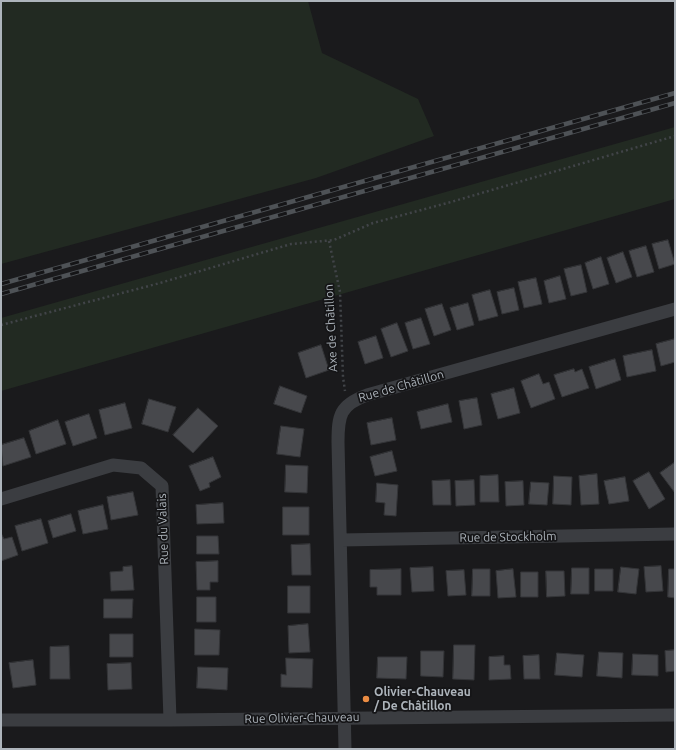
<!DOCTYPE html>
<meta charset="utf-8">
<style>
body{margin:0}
#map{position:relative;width:676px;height:750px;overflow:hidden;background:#1a1a1c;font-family:Ubuntu,sans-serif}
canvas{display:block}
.frame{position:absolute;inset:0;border:2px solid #adb4bb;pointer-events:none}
</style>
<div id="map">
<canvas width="676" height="750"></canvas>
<div class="frame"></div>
</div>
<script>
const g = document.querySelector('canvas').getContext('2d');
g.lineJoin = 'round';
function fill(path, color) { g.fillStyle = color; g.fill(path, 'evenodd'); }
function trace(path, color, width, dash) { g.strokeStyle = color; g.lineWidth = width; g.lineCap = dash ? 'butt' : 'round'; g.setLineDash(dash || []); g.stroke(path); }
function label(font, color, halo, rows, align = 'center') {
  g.font = font + ' Ubuntu,sans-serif'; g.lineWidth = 3.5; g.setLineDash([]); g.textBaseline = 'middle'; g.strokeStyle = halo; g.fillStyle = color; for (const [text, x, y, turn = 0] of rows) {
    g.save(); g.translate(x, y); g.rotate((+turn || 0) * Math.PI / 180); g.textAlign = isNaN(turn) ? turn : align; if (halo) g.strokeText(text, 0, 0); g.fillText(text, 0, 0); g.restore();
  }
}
fill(new Path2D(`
 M1,1H308L322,53L418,99L434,136L316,178L1,264Z
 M675,127V199L1,391V318Z`), '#222a22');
const building = new Path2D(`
 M668,240L675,264L659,269L652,244Z
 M646,246L654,272L637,277L629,251Z
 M623,252L632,277L616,283L607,258Z
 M601,257L609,284L593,289L585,263Z
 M581,265L587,292L571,296L564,269Z
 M560,276L566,299L549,303L544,281Z
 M536,278L542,304L524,308L518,282Z
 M514,288L519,310L502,314L497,292Z
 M490,290L498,316L479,321L472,295Z
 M468,303L474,325L457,330L450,308Z
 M442,304L451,330L434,336L425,309Z
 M421,318L430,344L413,349L405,323Z
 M397,323L408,351L391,357L381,329Z
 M376,336L383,358L365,364L358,342Z
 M675,339V362L661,366L656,344Z
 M321,345L329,370L306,378L298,353Z
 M652,350L656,371L627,377L623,356Z
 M615,359L621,380L596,389L589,367Z
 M574,369L575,372L582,369L589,388L562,397L554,375Z
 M539,374L543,384L549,382L555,399L531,408L521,381Z
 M280,386L307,396L301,413L274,404Z
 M514,388L520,413L498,419L491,394Z
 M477,398L482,425L464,429L459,401Z
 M149,399L176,407L168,432L142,424Z
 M125,403L132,428L105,435L99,410Z
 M448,404L452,422L421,429L417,412Z
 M198,408L218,426L193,453L173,435Z
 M89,414L97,438L73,446L65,422Z
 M392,418L396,440L371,445L367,423Z
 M58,420L66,444L36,454L29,431Z
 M281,426L304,429L300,457L277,454Z
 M24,438L31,457L3,466L1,445Z
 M392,451L397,471L375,476L370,457Z
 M213,457L221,477L209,483L210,487L200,491L189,466Z
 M674,463L675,464V493L660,473Z
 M286,465L308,466L307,493L285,492Z
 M649,472L665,499L649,509L633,481Z
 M597,474L599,504L581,505L579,476Z
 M498,475L499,502H480V476Z
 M554,476L572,477L571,505L553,504Z
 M625,477L629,501L609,504L604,481Z
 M450,480L451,505H433L432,481Z
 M474,480L475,505L456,506L455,481Z
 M523,481L524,505L506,506L505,482Z
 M531,482L549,483L547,505L529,504Z
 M377,483L398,485L396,516L384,515L385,503L376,502Z
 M133,492L138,515L111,520L107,497Z
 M223,503L224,523L197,524L196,505Z
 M103,505L108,529L83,534L78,511Z
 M283,507H309V535H283Z
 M71,514L76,531L53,538L48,521Z
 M41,519L48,543L22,551L15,526Z
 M1,533L4,539L12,537L18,555L1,561Z
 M197,536H218L219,554H197Z
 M310,544L311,575H292L291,545Z
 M218,561V582H210V590H197L196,562Z
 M132,566L134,590L111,591L110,572L123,571V567Z
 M661,566L663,591L646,592L644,567Z
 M433,567L434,591L412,592L410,568Z
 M621,567L639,569L636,594L618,592Z
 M572,568H589V594H571Z
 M401,569V595H377V587H370V570Z
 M473,569H490V596H472Z
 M513,569L516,597L498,598L496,571Z
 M595,569H613V591H595Z
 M669,569H675V598L668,597Z
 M464,570L466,595L448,596L446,571Z
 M546,571H564L565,596L547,597Z
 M521,572H538V597H521Z
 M288,586H310V613H288Z
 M197,597H216V622H197Z
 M104,599H133L132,618H104Z
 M308,624L310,652L289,653L288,626Z
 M195,629L220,630L219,655H195Z
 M110,634H133V657H110Z
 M454,645H475L474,680L453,679Z
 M69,646L70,679H50V647Z
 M675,650V671L666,672L665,651Z
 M421,651H444L443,677L421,676Z
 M599,652L623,653L622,678L597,676Z
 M557,653L584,655L582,677L555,675Z
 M633,654L658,655V676L632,675Z
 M539,655L540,679H524L523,656Z
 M504,656V665H510L511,679L489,680V657Z
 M378,657H407L406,679L377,678Z
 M286,658L313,659L312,688L281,687V674L286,675Z
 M33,660L36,685L13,688L9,663Z
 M131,663L132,689L108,690L107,664Z
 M198,667L228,668L227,690L197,688Z`);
fill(building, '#47484c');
trace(building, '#343538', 1);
trace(new Path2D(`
 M329,241L340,292L343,377L345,391
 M1,325L160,283L291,244L334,240L373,223L451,202L675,136`), '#414448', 2.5, [2, 3]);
trace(new Path2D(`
 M1,499L113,465L141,468L162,486L170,720
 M341,540L675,534
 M1,720H170L675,715
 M345,749L338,442C338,415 340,405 367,395L675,309`), '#3b3d41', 13);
const rail = new Path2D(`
 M1,284L675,93
 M1,294L675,103`);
trace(rail, '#4e5256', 4.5);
trace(rail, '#151517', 3, [9]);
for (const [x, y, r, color] of [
 [366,699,4,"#eb8c43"]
]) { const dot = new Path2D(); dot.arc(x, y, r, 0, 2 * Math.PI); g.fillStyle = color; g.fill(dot); trace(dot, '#151517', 1.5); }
label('12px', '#adb4bb', '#151517', [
 ["Axe de Châtillon",331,328,-93],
 ["Rue de Châtillon",401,386,-16],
 ["Rue du Valais",163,529,-92],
 ["Rue de Stockholm",508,537,-1],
 ["Rue Olivier-Chauveau",302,718,-1]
]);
label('bold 12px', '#adb4bb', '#151517', [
 ["Olivier-Chauveau",374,692],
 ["/ De Châtillon",374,706]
], 'left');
</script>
